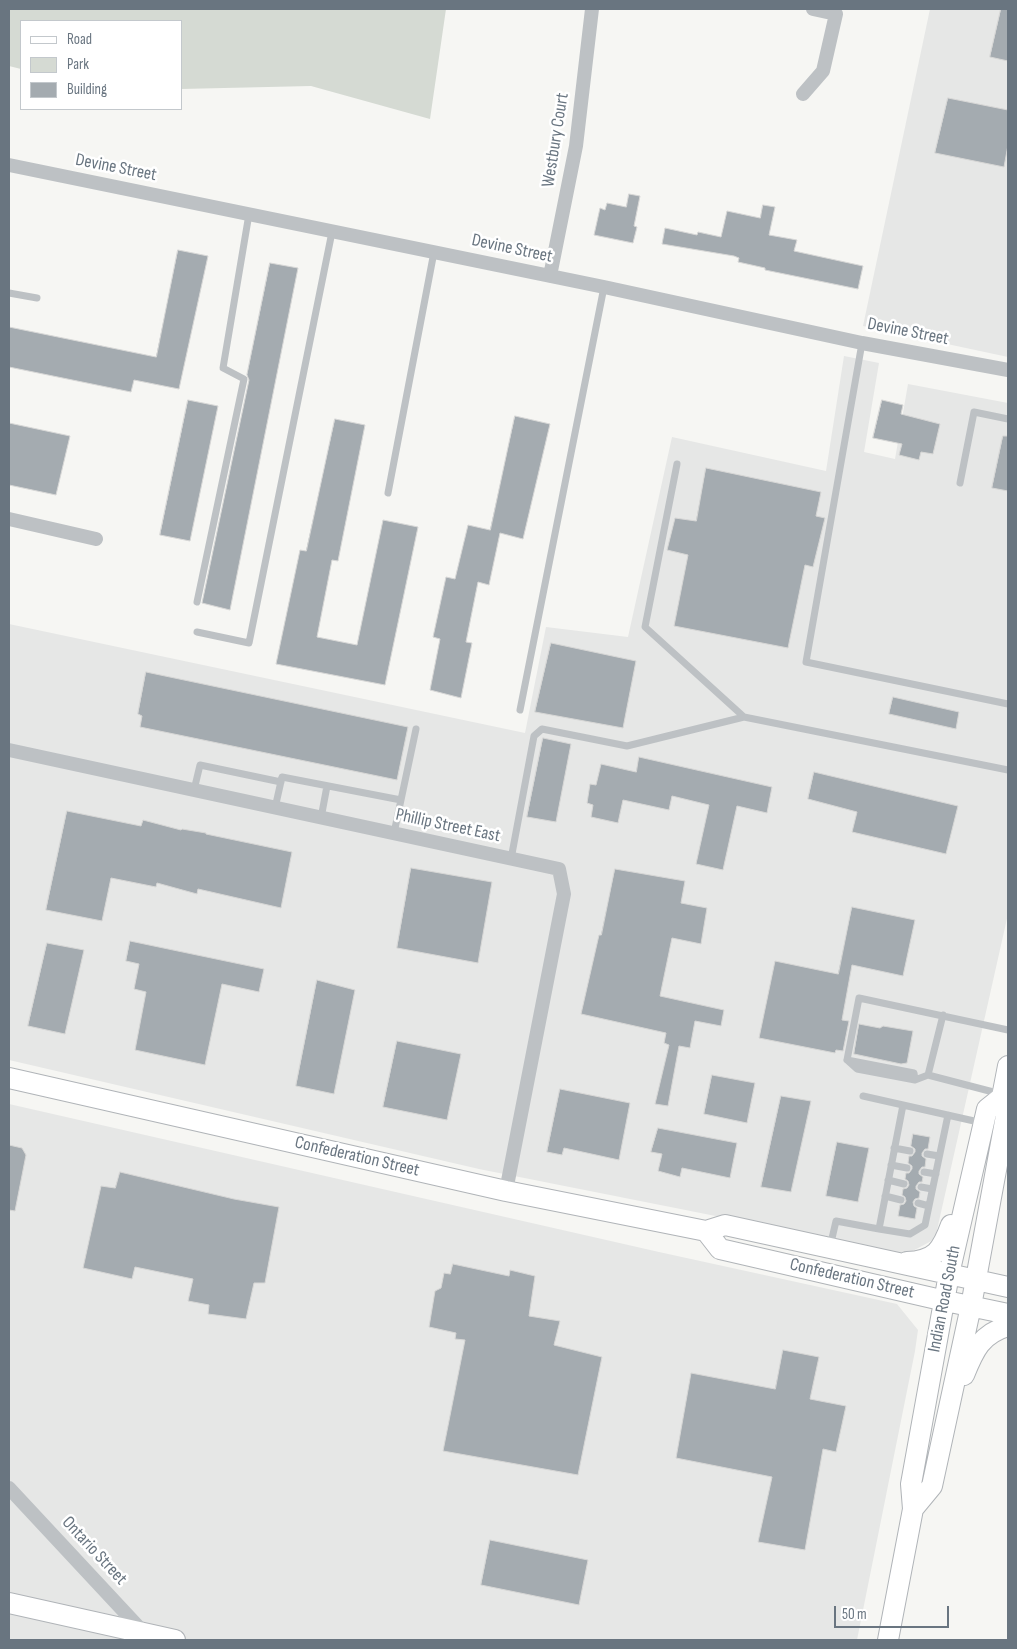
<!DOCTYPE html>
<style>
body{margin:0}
#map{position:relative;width:1017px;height:1649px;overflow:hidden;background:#f6f6f3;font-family:"Sofia Sans Condensed",sans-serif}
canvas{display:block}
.frame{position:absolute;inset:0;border:10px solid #697580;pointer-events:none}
.legend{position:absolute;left:20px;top:20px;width:162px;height:90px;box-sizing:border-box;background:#fff;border:1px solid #c3c8cc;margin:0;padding:6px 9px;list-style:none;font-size:15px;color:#697580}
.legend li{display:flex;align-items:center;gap:10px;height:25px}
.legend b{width:25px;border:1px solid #c3c8cc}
.scale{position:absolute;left:834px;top:1606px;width:115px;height:22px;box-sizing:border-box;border:2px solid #697580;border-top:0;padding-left:6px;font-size:15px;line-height:18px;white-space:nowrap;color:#697580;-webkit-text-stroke:4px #fff;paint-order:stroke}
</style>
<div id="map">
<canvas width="1017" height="1649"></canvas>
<div class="frame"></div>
<ul class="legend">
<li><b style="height:6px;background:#fff"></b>Road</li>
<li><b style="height:14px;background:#d5dad3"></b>Park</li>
<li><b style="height:14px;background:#a4abb0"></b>Building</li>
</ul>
<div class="scale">50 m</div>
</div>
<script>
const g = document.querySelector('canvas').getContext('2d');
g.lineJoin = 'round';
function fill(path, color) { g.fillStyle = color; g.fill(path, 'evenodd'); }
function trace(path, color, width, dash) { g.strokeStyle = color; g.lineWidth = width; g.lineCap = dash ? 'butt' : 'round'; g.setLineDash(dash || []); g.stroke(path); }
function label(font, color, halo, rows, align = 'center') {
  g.font = font + ' "Sofia Sans Condensed",sans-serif'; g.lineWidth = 5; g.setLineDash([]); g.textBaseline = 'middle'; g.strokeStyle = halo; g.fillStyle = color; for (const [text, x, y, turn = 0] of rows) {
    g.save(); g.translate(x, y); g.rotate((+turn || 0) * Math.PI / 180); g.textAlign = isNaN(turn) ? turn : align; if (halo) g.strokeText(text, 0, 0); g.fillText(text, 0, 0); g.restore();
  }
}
fill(new Path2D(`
 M930,9H1008V357L863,326Z
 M844,356L879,363L864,452L895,459L908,384L1008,403V914L935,1239L907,1254L479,1169L9,1060V624L525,733L546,627L628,637L672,437L826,471Z
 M9,1104L659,1252L897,1304L918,1330L915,1351L857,1640H9Z`), '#e6e7e6');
fill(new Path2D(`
 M9,9H446L430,119L311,86L181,89V21H21V69L9,66Z`), '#d5dad3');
const building = new Path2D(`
 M1001,9H1008V61L990,57Z
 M948,98L1008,110V145L1004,167L935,153Z
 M629,194L640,196L634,226L637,227L633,243L594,235L600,208L605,210L607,203L626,207Z
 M763,205L775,207L769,235L797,240L794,251L863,266L858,289L765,270V268L738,262L739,258L734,256L662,244L665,228L697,235L698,232L721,237L727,211L760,218Z
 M178,250L208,256L179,389L134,380L131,392L9,367V327L156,357Z
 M270,263L298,268L230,610L202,603L249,380L247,375Z
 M188,400L218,406L190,541L160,535Z
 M882,400L903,405L901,414L940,424L933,454L921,452L919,460L899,455L902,444L873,438Z
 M515,416L550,424L523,539L500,533L489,585L478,582L466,642L472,643L461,698L430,690L440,639L433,637L446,577L455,579L468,525L490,530Z
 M335,419L365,425L338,561L332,560L317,637L357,645L383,520L418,527L385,685L276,664L300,550L306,551Z
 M9,423L70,436L56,495L9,485Z
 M1003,436H1008V491L992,488Z
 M706,468L821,492L816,516L825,518L813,567L805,565L788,648L674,626L688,555L667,550L675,518L696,521Z
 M551,643L636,661L623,728L535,712Z
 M146,672L408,727L397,780L140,727L142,716L138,714Z
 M893,697L959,712L956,729L889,714Z
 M543,738L571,744L556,822L527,817Z
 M639,757L772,787L767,813L737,806L723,870L696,864L709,805L672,796L669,810L623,800L618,823L591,817L593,805L587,803L590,784L596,785L601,764L636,772Z
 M814,772L958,806L946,854L852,832L857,812L808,799Z
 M67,811L141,826L143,820L181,830L182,829L206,833V834L292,852L281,908L198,889L197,894L157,883L156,887L111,878L102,921L46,910Z
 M411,868L492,882L478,963L397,948Z
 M615,869L685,881L681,903L707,908L701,944L672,938L660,996L724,1010L721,1026L695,1021L690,1048L679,1046L668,1106L655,1104L669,1045L664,1043L666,1033L581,1014L599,935H601Z
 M852,907L915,920L903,976L852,965L842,1020L849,1021L843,1051L836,1050L835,1053L759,1038L775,961L838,974Z
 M130,941L264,969L259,992L222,984L205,1065L135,1050L146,992L134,989L139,964L126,961Z
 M47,943L84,950L65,1034L28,1026Z
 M317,980L355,990L334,1094L296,1086Z
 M859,1024L880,1028L883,1026L913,1031L907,1063L901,1064L854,1054Z
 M397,1041L461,1054L447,1120L383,1107Z
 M712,1075L755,1083L747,1123L704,1114Z
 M560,1089L630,1103L619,1160L564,1148L562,1155L547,1152Z
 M781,1096L811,1101L791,1192L761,1187Z
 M658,1128L737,1143L730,1178L682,1168L680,1177L658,1171L662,1154L651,1152Z
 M913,1134L930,1137L928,1149H925L922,1153V1156L926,1159L925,1167H922L919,1171V1174L923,1177L922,1182H919L916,1186V1189L920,1192L919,1198L915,1199L913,1202L914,1206L917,1208L915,1219L898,1216L900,1205L904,1204L906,1201L905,1197L902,1195L903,1189L907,1188L909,1185L908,1181L905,1179L906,1173H909L912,1169V1166L908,1163L909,1156H912L915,1152V1149L911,1146Z
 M837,1142L869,1148L858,1202L826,1196Z
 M9,1145L22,1148L26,1155L15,1211L9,1210Z
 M120,1172L234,1199L279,1207L265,1283H254L246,1319L208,1314L209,1305L188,1301L193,1279L135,1267L132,1279L83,1268L101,1186L115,1188Z
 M453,1264L509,1276L510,1270L535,1276L529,1316L560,1321L554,1345L602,1357L578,1475L443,1451L465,1340L455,1339L456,1333L429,1327L435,1291L441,1288L444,1273L450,1274Z
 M783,1350L819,1357L810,1399L846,1406L836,1452L823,1449L805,1550L758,1542L772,1477L676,1458L691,1373L775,1389Z
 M490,1540L588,1560L579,1605L481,1585Z`);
fill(building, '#a4abb0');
trace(building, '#d7d7d6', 1);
const secondary = new Path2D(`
 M9,1078L506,1191L706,1231L725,1225L1008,1287
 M706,1231L720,1249L941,1300L1008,1314
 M907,1262C935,1261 942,1250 951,1225
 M964,1375C974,1350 981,1334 1008,1326
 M913,1509L932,1486L971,1306L1006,1116L1002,1097L1008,1066
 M9,1603L175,1640
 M888,1640L913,1509L911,1484L949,1274L987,1109L1002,1097`);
trace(secondary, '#b0b4b8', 22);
trace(new Path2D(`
 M9,293L37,298
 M862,343L806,662L1008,704
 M677,464L645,627L744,717
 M960,483L974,412L1008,419
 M388,493L434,252
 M197,602L244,379L223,368L249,214
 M197,632L249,643L332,232
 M520,710L604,287
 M194,790L200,765L281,782
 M275,808L282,777L401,800
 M321,818L327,786
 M394,833L416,729
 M511,859L534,736L542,729L627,746L744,717L1008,770
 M847,1060L859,998L1008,1030
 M847,1060L857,1069L915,1080L928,1075L1001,1094
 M847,1060L914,1073L915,1080
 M928,1075L943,1015
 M863,1096L983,1123
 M894,1148L910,1151
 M927,1154L939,1156
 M891,1165L907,1168
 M924,1172L936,1174
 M888,1180L904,1184
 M921,1187L932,1189
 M885,1196L901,1200
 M918,1203L929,1206
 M879,1229L910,1234L925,1225L948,1115
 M830,1247L836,1221L879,1229L903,1105`), '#bdc1c4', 7);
trace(new Path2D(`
 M803,94L823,71L836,14L813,9
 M9,165L604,287L862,343L1008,370
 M550,276L576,146L592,9
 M9,519L96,539
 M9,750L559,869L564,894L506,1191
 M9,1488L145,1634`), '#bdc1c4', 14);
trace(secondary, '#fff', 20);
label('18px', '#697580', '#fff', [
 ["Westbury Court",556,140,-81],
 ["Devine Street",116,168,11],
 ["Devine Street",512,249,12],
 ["Devine Street",908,332,11],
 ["Phillip Street East",448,826,12],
 ["Confederation Street",357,1157,13],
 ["Confederation Street",852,1279,13],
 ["Indian Road South",945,1299,-79],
 ["Ontario Street",94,1551,47]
]);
</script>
